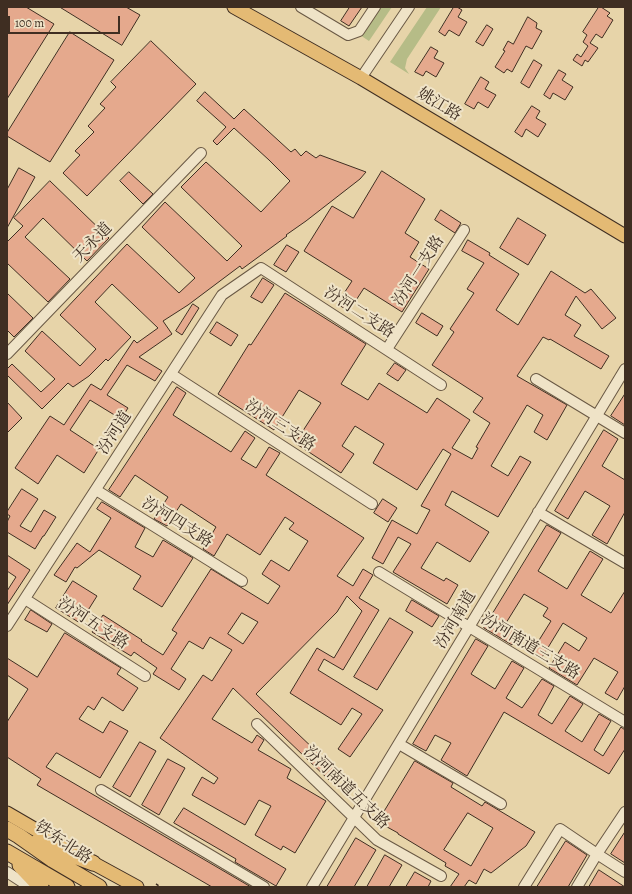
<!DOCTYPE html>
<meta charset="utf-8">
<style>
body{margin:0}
#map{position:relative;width:632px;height:894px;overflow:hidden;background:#e7d4a9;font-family:Alegreya,serif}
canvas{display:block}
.frame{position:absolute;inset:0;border:8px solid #3f2e22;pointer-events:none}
.scale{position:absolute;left:8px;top:16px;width:112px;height:18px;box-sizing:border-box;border:2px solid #3f2e22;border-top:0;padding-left:5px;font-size:12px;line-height:14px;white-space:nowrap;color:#3f2e22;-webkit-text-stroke:3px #efe3c7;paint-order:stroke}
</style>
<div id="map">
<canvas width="632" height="894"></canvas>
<div class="frame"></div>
<div class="scale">100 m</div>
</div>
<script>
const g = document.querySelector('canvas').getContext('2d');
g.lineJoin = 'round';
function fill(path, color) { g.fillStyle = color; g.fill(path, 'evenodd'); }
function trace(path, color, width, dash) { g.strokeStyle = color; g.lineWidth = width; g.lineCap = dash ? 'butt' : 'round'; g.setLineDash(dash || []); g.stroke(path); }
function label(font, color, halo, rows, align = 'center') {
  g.font = font + ' Alegreya,"Noto Serif SC",serif'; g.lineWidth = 4; g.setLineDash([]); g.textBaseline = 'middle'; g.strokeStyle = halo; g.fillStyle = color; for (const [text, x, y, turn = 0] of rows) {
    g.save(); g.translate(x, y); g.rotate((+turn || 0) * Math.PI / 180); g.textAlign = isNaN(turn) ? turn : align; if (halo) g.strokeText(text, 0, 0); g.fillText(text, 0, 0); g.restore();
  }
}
fill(new Path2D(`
 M379,7H392L369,41L360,35Z
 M427,7H441L407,59L405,68L409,74L390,62Z`), '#b6bc87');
const building = new Path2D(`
 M7,7H26L54,24L7,99Z
 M60,7H126L140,15L122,45Z
 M350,7H362L349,26L341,21Z
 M454,7H457L462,10L458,17L467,22L459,36L449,30L445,36L439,32Z
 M599,7H601L610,13L607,16L613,20L602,38L596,34L590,43L598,48L588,62L585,60L582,66L573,60L577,54L581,57L588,46L583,42L587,35L583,32Z
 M528,17L537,23L536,28L542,31L532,49L526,46L512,72L507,69L504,73L495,67L505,51L503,50L508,41L513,44Z
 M487,25L493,29L483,46L476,42Z
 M70,32L114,60L50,162L7,136V133Z
 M151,41L196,84L87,196L63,173L80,155L75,151L94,132L88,126L105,108L100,104L116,87L111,82Z
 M431,47L438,51L434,58L444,63L436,77L426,71L423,76L415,72Z
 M534,60L542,65L529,88L521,83Z
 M559,70L566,74L562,80L573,87L565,100L553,93L550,99L544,95Z
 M481,77L489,82L485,89L496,95L488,108L478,102L474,109L465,104Z
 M205,92L234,119L244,109L291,152L295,149L301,156L306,151L316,158L320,155L366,172L360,179L306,221L286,235L287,236L242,269L240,266L188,305L163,321L172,334L139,357L162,371L155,381L127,365L107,395L128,408L121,419L90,400L70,430L99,449L84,473L57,455L38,484L15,468L50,416L64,425L91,384L101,390L134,340L137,343L158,328L112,284L95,302L131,337L108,361L106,359L89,376L73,387L68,383L42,409L7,375V369L12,364L41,392L55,379L25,351L42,331L80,366L96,349L60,315L127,244L179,293L195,278L142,227L165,202L227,261L242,246L181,187L206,162L261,212L290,181L269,160L234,128L217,145L213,141L226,127L197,101Z
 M532,106L540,111L536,118L546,124L538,137L526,129L522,137L515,132Z
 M19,168L35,177L7,228V190Z
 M382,171L425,199L405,233L419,242L410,257L429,269L402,312L364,288L349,311L337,304L352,281L304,251L332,206L353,218Z
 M129,172L153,194L143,204L120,181Z
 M50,181L109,238L87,261L43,218L25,237L70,279L48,302L7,263V242L23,226L14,218Z
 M441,210L461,223L455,233L435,220Z
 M518,218L546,235L528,265L500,248Z
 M468,240L490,253L489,255L519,274L496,310L518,325L551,271L585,293L591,289L616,318L602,329L576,296L565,315L581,325L574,336L609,356L601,369L550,339L549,340L543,337L517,376L567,405L547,440L534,432L543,415L527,405L491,466L508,476L520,456L531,462L498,517L452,491L445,505L489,532L470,562L437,542L421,568L444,581L446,578L458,585L447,604L393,572L411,544L398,537L383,564L372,558L392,520L417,534L430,510L421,506L451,454L443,449L417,490L373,463L384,444L355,426L342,446L354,454L341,473L295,443L321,403L299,390L274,430L218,394L249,344L251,345L285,293L366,344L341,384L368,400L379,383L427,413L437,398L470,420L452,448L472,459L478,448L476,447L490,423L473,412L483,398L432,365L454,332L450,329L474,293L467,289L484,263L462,251Z
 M287,245L299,252L286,272L274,265Z
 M263,278L274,285L262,303L251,297Z
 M7,293L33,318L14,337L7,330Z
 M193,304L199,308L182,335L176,331Z
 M422,313L443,326L437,336L416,323Z
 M217,322L238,335L231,346L210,333Z
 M395,363L406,370L398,381L387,374Z
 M177,387L186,393L173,415L231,452L245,431L255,438L241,459L256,468L269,447L280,453L266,475L364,538L337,576L353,586L363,569L373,575L359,598L379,610L343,670L324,659L318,670L383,710L350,757L338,749L362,714L352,708L341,725L290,693L317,648L334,658L362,611L347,596L337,612L256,694L337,771L329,780L233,688L212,719L252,743L257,735L264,740L258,750L291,769L287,778L326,801L295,853L283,846L281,850L255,835L271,806L259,800L245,825L192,795L202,777L214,784L218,778L160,738L203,675L212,681L232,650L210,637L203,649L189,641L171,669L186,679L179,690L153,674L157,668L134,652L131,656L92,632L103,615L142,640L141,641L163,655L177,633L172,630L211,569L268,604L280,586L262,574L271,560L289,571L308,541L289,529L294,523L285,517L260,555L227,534L214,556L203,549L216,527L181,504L167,526L154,519L168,497L135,475L120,497L109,490ZM242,613L258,622L243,644L228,634Z
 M625,394V425L611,416Z
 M7,402L22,418L7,433Z
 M604,430L618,439L602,466L625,480V512L607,544L592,535L610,506L585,491L568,519L555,511Z
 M22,489L38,499L20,526L31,532L44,510L56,517L44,536H43L35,549L7,532V522L10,516L7,514V512Z
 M383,499L397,508L388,522L374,513Z
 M102,502L145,528L135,547L153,557L163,540L193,558L162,607L133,589L141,576L99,550L77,568L75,567L66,582L54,575L77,543L90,552L111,518L97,509Z
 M547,525L561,533L538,571L567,589L590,551L603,559L581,595L611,613L625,591V686L617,700L605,693L618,672L594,658L577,685L549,668L565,642L579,651L587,638L563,623L541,659L531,653L551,621L543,616L548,608L524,594L506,623L520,632L512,645L484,628Z
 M7,555L30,570L7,605V591L16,577L7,571Z
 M73,581L97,596L80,623L56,608Z
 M412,600L439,616L432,627L406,611Z
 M31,610L52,624L47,632L25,620Z
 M390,618L413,632L377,690L354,677Z
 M65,633L121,668L117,674L138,688L123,711L102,697L94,710L88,706L79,719L103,733L110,721L128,731L100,778L57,753H56L46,767L251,887H212L37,785L41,779L7,757V722L28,689L7,675V658L37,677Z
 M476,639L488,646L471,674L495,689L512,661L524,668L506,698L522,708L542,679L554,686L538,715L552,724L570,696L583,704L565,731L582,742L599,714L611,721L594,750L603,756L621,727L625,730V749L609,774L504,712L467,776L441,760L451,743L435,735L426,751L413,744Z
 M140,742L156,751L130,797L113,787Z
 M168,759L185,768L159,815L142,805Z
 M415,761L453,783L451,787L482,806L485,802L535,832L526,846L491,873L484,869L476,884L469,880L464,887H450L459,874L445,866L446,863L398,834V833L378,822ZM468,813L493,828L471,866L444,850Z
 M184,808L286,869L276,886L235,862L236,859L174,823Z
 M625,832V863L611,854Z
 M356,838L376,850L354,887H327Z
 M566,841L587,855L568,887H537Z
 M385,855L402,865L389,887H367Z
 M599,870L625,887H589Z
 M415,872L431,881L428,887H406Z`);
fill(building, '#e5a98d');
trace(building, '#3f2e22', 1);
const minor = new Path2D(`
 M301,7L348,35L359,31L375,7
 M361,78L409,7
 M387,349L464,230
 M7,354L201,153
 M171,374L372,504
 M536,379L625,433
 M96,490L242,581
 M538,512L625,563
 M379,572L625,722
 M25,599L145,676
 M7,626L222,295L261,268L441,385
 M257,724L377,840L441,876
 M399,744L501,804
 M101,790L264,887
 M7,872L30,887
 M312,887L625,369
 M524,887L560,829L597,854L625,812
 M577,887L597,854L625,872`);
const major = new Path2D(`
 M234,7L361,78L625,236
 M7,813L93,863L137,887`);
const highway = new Path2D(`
 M7,829L19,836L53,860L99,887
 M37,842L93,863
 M7,852L67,887
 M20,865L41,887`);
trace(minor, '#695844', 12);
trace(major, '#3f2e22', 15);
trace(highway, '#3f2e22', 17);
trace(new Path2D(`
 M156,884L161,887`), '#3f2e22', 1.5, [3, 2]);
trace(minor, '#efe3c7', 10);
trace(major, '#e4ba74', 13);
trace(highway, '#e4ba74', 15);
label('16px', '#3f2e22', '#efe3c7', [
 ["姚江路",439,105,31],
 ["天永道",93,243,-46],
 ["汾河一支路",419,271,-57],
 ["汾河二支路",359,313,33],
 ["汾河三支路",280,426,33],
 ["汾河道",115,433,-57],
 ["汾河四支路",177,523,32],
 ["汾河南道",456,620,-59],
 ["汾河五支路",93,624,33],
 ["汾河南道三支路",530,647,31],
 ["汾河南道五支路",346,788,44],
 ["铁东北路",63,843,33]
]);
</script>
